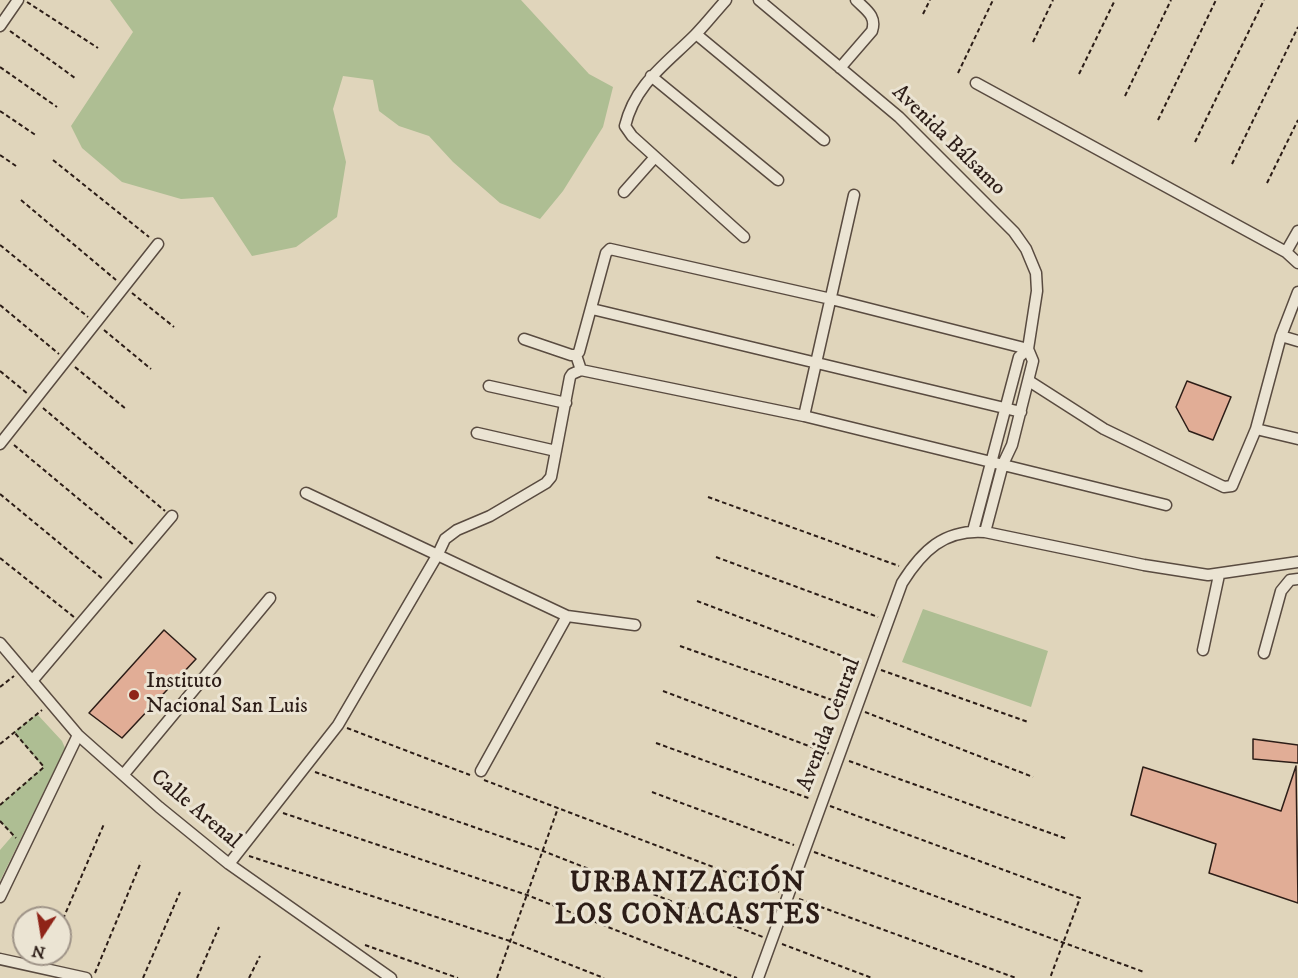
<!DOCTYPE html>
<meta charset="utf-8">
<style>
body{margin:0}
#map{position:relative;width:1298px;height:978px;overflow:hidden;background:#e0d5bb;font-family:"IM FELL DW Pica",serif}
canvas{display:block}
.north{position:absolute;left:12px;top:906px;width:60px;height:60px;box-sizing:border-box;background:#ebe4d3;border:2px solid #9f9488;border-radius:50%;rotate:192deg;font-size:16px;font-weight:700;line-height:24px;text-align:center;color:#2c1d17}
.north::after{content:'';display:block;margin:auto;width:21px;height:27px;background:#8f2418;clip-path:polygon(50% 0,100% 100%,50% 72%,0 100%)}
</style>
<div id="map">
<canvas width="1298" height="978"></canvas>
<div class="north">N</div>
</div>
<script>
const g = document.querySelector('canvas').getContext('2d');
g.lineJoin = 'round';
function fill(path, color) { g.fillStyle = color; g.fill(path, 'evenodd'); }
function trace(path, color, width, dash) { g.strokeStyle = color; g.lineWidth = width; g.lineCap = dash ? 'butt' : 'round'; g.setLineDash(dash || []); g.stroke(path); }
function label(font, color, halo, rows, align = 'center') {
  g.font = font + ' "IM FELL DW Pica",serif'; g.lineWidth = 6; g.setLineDash([]); g.textBaseline = 'middle'; g.strokeStyle = halo; g.fillStyle = color; for (const [text, x, y, turn = 0] of rows) {
    g.save(); g.translate(x, y); g.rotate((+turn || 0) * Math.PI / 180); g.textAlign = isNaN(turn) ? turn : align; if (halo) g.strokeText(text, 0, 0); g.fillText(text, 0, 0); g.restore();
  }
}
fill(new Path2D(`
 M110,0H521L589,74L613,87L603,127L563,191L540,219L500,203L453,162L429,136L399,126L379,111L373,80L343,76L333,109L346,162L337,217L296,247L252,256L213,197L181,199L122,182L82,148L71,126L133,32Z
 M923,609L1048,651L1031,707L902,662Z
 M37,714L62,741L65,748L0,881V850L13,835L0,821V805L43,767L14,732Z`), '#aebe93');
const building = new Path2D(`
 M1187,381L1231,397L1213,440L1189,431L1176,407Z
 M164,630L196,659L122,738L89,713Z
 M1253,739L1298,745V763L1253,759Z
 M1296,766L1298,903L1209,873L1216,844L1131,815L1143,767L1281,811Z`);
fill(building, '#e1ad96');
trace(building, '#2c1d17', 1.5);
const minor = new Path2D(`
 M726,0C715,12 706,24 695,35C666,64 635,84 625,126L632,136L744,237
 M759,0L899,117L1014,232L1026,249L1036,273L1037,291L1028,349L1033,361L1012,445L1003,464L985,532
 M0,26L18,0
 M696,34L824,140
 M840,68L872,31C877,16 866,10 856,0
 M651,76L778,180
 M976,83L1286,252L1298,263
 M624,192L655,157
 M1286,252L1298,231
 M592,309L1021,412
 M1281,336L1298,341
 M524,339L571,355H576
 M581,370L576,355L579,352L606,253L610,249L831,299L1028,349
 M1029,381L1104,429L1224,487L1232,486L1256,429L1281,336L1298,292
 M489,386L566,403
 M804,416L854,195
 M1256,429L1298,439
 M477,433L556,451
 M0,444L158,244
 M306,493L567,616L635,625
 M973,531L1019,357L1028,349
 M0,643L78,735L159,807L229,864L391,978
 M1203,650L1219,575
 M1264,653L1281,591L1290,580L1298,579
 M32,681L172,516
 M481,771L567,616
 M124,774L270,598
 M229,864L338,725L438,554L445,539L457,530L490,516L546,483L551,477L570,377L572,374L581,370L804,416L1166,505
 M0,897L78,735
 M0,959L86,978
 M758,978L902,583C922,551 944,529 985,532L1144,565L1208,575L1298,562`);
trace(minor, '#594b40', 13);
trace(new Path2D(`
 M27,2L98,48
 M923,14L930,0
 M10,31L75,78
 M1033,42L1053,0
 M0,67L57,107
 M958,73L993,0
 M1079,74L1115,0
 M1125,96L1171,0
 M0,111L37,136
 M1158,120L1216,0
 M1195,142L1264,0
 M0,155L16,166
 M53,160L149,237
 M1232,164L1298,27
 M1267,183L1298,120
 M21,200L116,280
 M0,245L88,317
 M132,293L174,327
 M0,305L59,354
 M104,330L151,369
 M75,367L126,409
 M0,371L28,394
 M43,408L165,511
 M14,445L134,545
 M0,494L104,580
 M708,497L899,566
 M716,557L878,617
 M0,558L74,617
 M697,601L861,663
 M680,646L846,705
 M881,670L1028,722
 M0,687L14,676
 M663,691L830,754
 M865,712L1033,777
 M347,728L470,775
 M656,743L811,799
 M0,744L42,710
 M849,761L1067,839
 M315,772L543,851L763,937
 M484,780L779,892
 M652,792L794,845
 M0,805L44,767L14,732
 M830,806L1080,898L1050,978
 M283,813L527,895L737,978
 M0,821L16,838
 M814,852L1144,972
 M249,856L510,941L604,978
 M799,899L1016,978
 M60,926L104,824
 M782,944L872,978
 M365,945L458,978
 M95,973L141,862
 M143,978L180,892
 M197,978L219,927
 M249,978L260,956
 M497,978L558,808`), '#2c1d17', 2, [4.5, 3]);
trace(minor, '#ebe4d3', 10);
for (const [x, y, r, color] of [
 [134,695,6,"#8f2418"]
]) { const dot = new Path2D(); dot.arc(x, y, r, 0, 2 * Math.PI); g.fillStyle = color; g.fill(dot); trace(dot, '#ebe4d3', 2); }
label('22px', '#2c1d17', '#ebe4d3', [
 ["Avenida Bálsamo",948,141,44],
 ["Avenida Central",830,725,-69],
 ["Calle Arenal",195,810,40]
]);
label('22px', '#2c1d17', '#ebe4d3', [
 ["Instituto",146,682],
 ["Nacional San Luis",146,707]
], 'left');
g.letterSpacing = '1.5px';
label('bold 28px', '#2c1d17', '#ebe4d3', [
 ["URBANIZACIÓN",688,885],
 ["LOS CONACASTES",688,917]
]);
g.letterSpacing = '0px';
</script>
